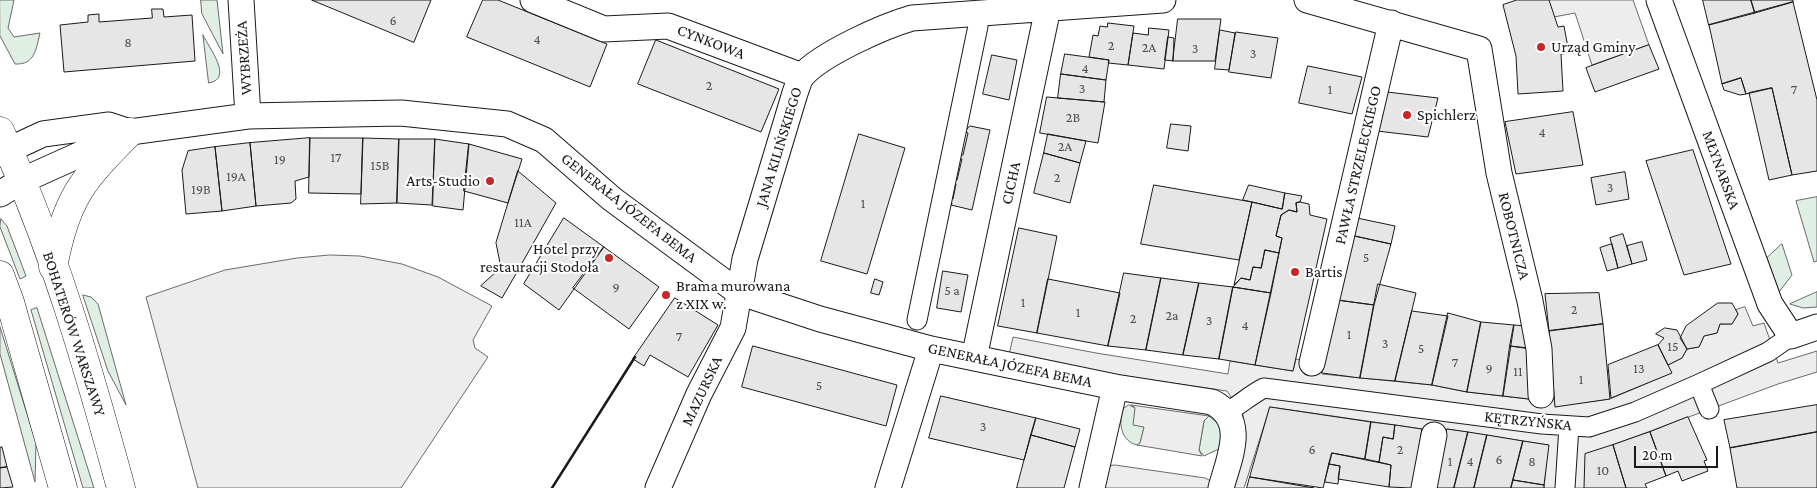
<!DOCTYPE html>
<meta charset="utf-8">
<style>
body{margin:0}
#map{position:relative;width:1817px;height:488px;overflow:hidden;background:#fff;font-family:"Crimson Pro",serif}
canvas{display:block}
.scale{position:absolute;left:1634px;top:446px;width:84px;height:22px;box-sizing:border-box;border:2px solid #1a1a1a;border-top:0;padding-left:6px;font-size:15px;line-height:18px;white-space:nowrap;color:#1a1a1a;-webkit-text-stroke:4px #fff;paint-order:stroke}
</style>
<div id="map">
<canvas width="1817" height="488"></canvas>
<div class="scale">20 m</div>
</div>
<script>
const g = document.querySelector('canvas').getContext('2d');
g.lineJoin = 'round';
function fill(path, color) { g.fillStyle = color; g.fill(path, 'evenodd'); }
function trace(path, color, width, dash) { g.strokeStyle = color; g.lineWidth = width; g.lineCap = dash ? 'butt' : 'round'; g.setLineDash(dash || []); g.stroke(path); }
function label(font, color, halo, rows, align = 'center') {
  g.font = font + ' "Crimson Pro",serif'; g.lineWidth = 4; g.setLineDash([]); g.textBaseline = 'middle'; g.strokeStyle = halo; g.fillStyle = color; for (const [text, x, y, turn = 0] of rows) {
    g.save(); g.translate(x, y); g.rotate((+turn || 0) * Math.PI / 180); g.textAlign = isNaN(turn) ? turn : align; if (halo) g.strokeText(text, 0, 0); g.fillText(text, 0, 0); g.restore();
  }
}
const green = new Path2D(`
 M0,0H14L8,28L14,37L40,33C36,49 35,65 15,64L0,36Z
 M201,0H217L223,54L202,14Z
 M203,35C209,48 234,79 209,83Z
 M1817,197V261L1814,262L1796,201Z
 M1,219L7,226L26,276L20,279L0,227Z
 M1782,244L1792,275L1779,292L1767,258Z
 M1817,292V307L1803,308L1790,304Z
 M83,295L91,297L98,304L126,405L108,371Z
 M37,308L94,488H83L31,310Z
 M0,327L36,443L35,482L0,354Z
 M1129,405L1135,408L1144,427L1140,444L1137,445C1121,441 1118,423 1123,409Z
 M1209,416L1222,427L1221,448L1204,456L1199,450L1204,421Z`);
fill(green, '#e0efe3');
trace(green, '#6a6a6a', 1);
const parking = new Path2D(`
 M1549,0H1633L1649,45L1592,65L1575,13L1554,17Z
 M330,255L360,256L402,264L438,277L492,306L473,340L475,348L488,357L401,488H198L146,297L225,270L297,258Z
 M1745,307L1753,326L1764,323L1778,363L1817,351V372L1778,384L1613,445L1584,488H1544L1548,445L1447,429L1446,436L1422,434V429L1270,407L1244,488H1230L1245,427L1243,415L1227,391L1117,375L1009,355L1013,337L1096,353L1228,374L1230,361L1293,371L1296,359L1323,365L1322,374L1432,385L1467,392L1528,399L1529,396L1554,395L1555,406L1610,399L1671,373L1668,365L1682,358L1687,349L1699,347L1704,336L1717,333L1720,324H1732L1738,314L1736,310Z
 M1131,405L1209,416L1204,421L1199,450L1202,456L1137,445L1140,443L1144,427L1133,425L1135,408Z
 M1115,465L1205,478L1211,481L1212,488H1102L1110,466Z`);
fill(parking, '#ededed');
trace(parking, '#6a6a6a', 1);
const building = new Path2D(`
 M312,0H431L414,42Z
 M483,0H498L607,44L590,87L467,37Z
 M1517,0H1549L1558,27L1564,26L1569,53L1561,54L1563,91L1518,94L1516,56L1503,5Z
 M1703,0H1751L1755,13L1709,25Z
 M1751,0H1793V2L1755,13Z
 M1793,2L1817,100V171L1792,175L1772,88L1746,94L1741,78L1722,84L1709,25Z
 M152,9H163L164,17L192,15L195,61L64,72L60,25L88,22V15L99,14V22L152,18Z
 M1178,19H1221L1215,61H1173Z
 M1108,23L1134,26L1128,65L1108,63L1109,60L1089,57L1093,35L1098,36L1100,26L1107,27Z
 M1149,28L1169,30L1164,69L1128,65L1133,33L1148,35Z
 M1220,30L1235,33L1229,70L1215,69Z
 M1236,32L1278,38L1271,78L1229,72Z
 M1168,37L1174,38L1173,61L1165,60Z
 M656,40L779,89L761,132L638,84Z
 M1649,45L1659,69L1595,92L1586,68Z
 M1065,54L1109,60L1106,80L1061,74Z
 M992,55L1017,60L1009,100L983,94Z
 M1308,66L1362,77L1352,114L1299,103Z
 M1061,74L1106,80L1104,102L1058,98Z
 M1741,78L1746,94L1740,95L1724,90L1722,84Z
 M1772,88L1792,175L1769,180L1749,93Z
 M1387,92L1438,98L1428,137L1377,131Z
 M1047,97L1105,102L1098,143L1040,133Z
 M1573,112L1583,165L1516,174L1505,122Z
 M1171,124L1191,126L1188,151L1167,148Z
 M970,126L990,130L972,210L951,205L952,203L949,202L950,198L953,199L956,184L954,183V179L957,180L962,159H959L960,155H963L968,133L965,132Z
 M859,134L905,148L867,274L821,261Z
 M1048,134L1086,141L1080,163L1044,153Z
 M310,138L309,177L295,181L296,199L291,203L256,206L250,143Z
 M310,138H363L361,194L309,193Z
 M363,138L399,139L397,203L361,204Z
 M399,139H435L432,205L397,203Z
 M435,139L469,144L463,210L433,206Z
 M250,143L256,206L222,211L215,147Z
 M469,144L522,159L508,203L464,191Z
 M215,147L222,211L186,214L182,170L188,151Z
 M1693,150L1731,264L1684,275L1646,161Z
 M1044,153L1080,163L1070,203L1034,193Z
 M518,171L556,203L517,272L501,268L496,243Z
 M1625,172L1629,199L1596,205L1591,178Z
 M1154,185L1252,202L1239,260L1141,244Z
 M1249,185L1285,193L1282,209L1243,200Z
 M1285,193L1302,196L1300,202L1296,203L1297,212L1289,210L1281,215L1276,236L1282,238L1279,253L1265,250L1261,268L1253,267L1250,280L1241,278L1234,285L1252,202L1282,209Z
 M1300,202L1309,204L1310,215L1327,219L1293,371L1255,365L1282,238L1276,236L1281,215L1289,210L1297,212L1296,203Z
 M564,218L604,247L559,310L524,284Z
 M1357,218L1395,226L1391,244L1350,235Z
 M1019,228L1057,236L1037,333L998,326Z
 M1623,234L1632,264L1618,268L1610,238Z
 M1350,235L1391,244L1374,305L1337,300Z
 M1642,242L1647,260L1632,264L1627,246Z
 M1612,244L1618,268L1607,271L1600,248Z
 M604,247L659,287L629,329L573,288Z
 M1265,250L1279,253L1271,293L1233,287L1241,278L1250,280L1253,267L1261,268Z
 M501,268L517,272L502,298L481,286Z
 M943,271L968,275L961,312L937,308Z
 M1124,273L1161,278L1146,350L1108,346Z
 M1161,278L1199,283L1183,355L1146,350Z
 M875,279L883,282L879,295L871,293Z
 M1048,279L1120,293L1108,346L1037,333Z
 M1199,283L1233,287L1219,359L1183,355Z
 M1378,284L1416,293L1395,381L1360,378Z
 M1233,287L1271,293L1255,365L1219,359Z
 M1599,293L1603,324L1549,331L1545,294Z
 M675,298L718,325L688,377L650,355L644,366L633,359Z
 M1337,300L1374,305L1360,378L1322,373Z
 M1718,303H1732L1738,314L1732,324H1720L1717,333L1704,336L1699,347L1687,349L1680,338L1686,326Z
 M1412,311L1448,316L1432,385L1395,381Z
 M1448,313L1481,322L1467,392L1432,385Z
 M1481,322L1514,325L1503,396L1467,392Z
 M1603,324L1610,399L1555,407L1549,331Z
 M1514,325L1527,326L1529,348L1510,346Z
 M1665,328L1677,330L1687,349L1682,358L1668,365L1658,345L1664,338L1656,334Z
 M1658,345L1672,373L1611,398L1608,365Z
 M753,346L897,385L886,426L742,387Z
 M1510,346L1531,349L1529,399L1503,396Z
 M941,396L1036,418L1024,460L929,438Z
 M1817,405V432L1730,448L1724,420Z
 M1270,407L1371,422L1365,459L1332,453L1323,488L1250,477Z
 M1688,417L1707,460L1704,461L1708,471L1682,481L1678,471L1666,476L1650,432Z
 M1036,418L1080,429L1075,447L1031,435Z
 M1371,422L1395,425L1393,439L1383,437L1379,462L1365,459Z
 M1395,425L1422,429L1412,488L1389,487L1391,465L1379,462L1383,437L1393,439Z
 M1447,429L1468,432L1454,488H1434Z
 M1468,432L1487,435L1474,488H1454Z
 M1650,432L1666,476L1645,484L1647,488H1626L1613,445Z
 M1817,432V488H1737L1730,448Z
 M1031,435L1075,447L1064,488H1017Z
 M1487,435L1523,441L1511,488H1474Z
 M1523,441L1549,445L1544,485L1513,480Z
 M1613,445L1626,488H1584L1585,454Z
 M2,447L7,467L0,468V448Z
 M1332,453L1391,465L1389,487L1338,479L1340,466L1329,464Z
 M1329,464L1340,466L1338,484L1325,482Z
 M7,467L13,487L0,488V468Z
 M1250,477L1314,488H1247Z
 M1513,480L1544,485V488H1511Z`);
fill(building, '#e6e6e6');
trace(building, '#1a1a1a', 1);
const pedestrian = new Path2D(`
 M917,320L978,26
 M1699,384L1709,409
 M1227,412C1240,405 1250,395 1264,388L1542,424L1589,427L1635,412L1699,384L1768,352L1791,336
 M1565,488L1569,426`);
const minor = new Path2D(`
 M241,0L248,116
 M533,0L604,29L668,26L802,76
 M1307,0L1479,49L1499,173L1530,301L1539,349L1541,395
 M1659,0L1770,304L1791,336L1817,327
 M0,154L43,134L109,125L130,132
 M0,194L21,181L130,132L248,116L401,113L507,124L544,140L612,199L738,292L820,319L931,349L1115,387L1212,402C1248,420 1229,458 1221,488
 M974,358L1048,8
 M1312,363L1391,23
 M658,488L699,394L733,328L745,259L795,93C797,88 799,80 802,76C821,54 884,26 912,18L1163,0
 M888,488L931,349
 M1092,488L1115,387
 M1424,488L1434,435`);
const primary = new Path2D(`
 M0,131C53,245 88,367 121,488
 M53,267C66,198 82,180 130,132
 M0,275L10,302L63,488`);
trace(pedestrian, '#1a1a1a', 21);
trace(minor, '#1a1a1a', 27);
trace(primary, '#1a1a1a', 29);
trace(pedestrian, '#fff', 19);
trace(minor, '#fff', 25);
trace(primary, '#fff', 28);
trace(new Path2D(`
 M552,488L635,357`), '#1a1a1a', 2.5);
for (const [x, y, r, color] of [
 [1541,47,5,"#c62828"],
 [1407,115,5,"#c62828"],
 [490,181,5,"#c62828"],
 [609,258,5,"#c62828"],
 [1295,272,5,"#c62828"],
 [666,295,5,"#c62828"]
]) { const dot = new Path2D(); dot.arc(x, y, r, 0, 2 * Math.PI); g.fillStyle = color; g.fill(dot); trace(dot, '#fff', 2); }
label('14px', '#4d4d4d', null, [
 ["6",393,21],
 ["4",537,40],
 ["8",128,43],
 ["2",1111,46],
 ["2A",1149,48],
 ["3",1195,49],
 ["3",1253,54],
 ["4",1085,69],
 ["2",709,86],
 ["3",1082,89],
 ["1",1330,90],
 ["7",1794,90],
 ["2B",1073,118],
 ["4",1542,133],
 ["2A",1065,147],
 ["17",336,158],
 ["19",280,160],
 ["15B",380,166],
 ["19A",236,177],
 ["2",1057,178],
 ["3",1610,188],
 ["19B",201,190],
 ["1",863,204],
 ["11A",523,223],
 ["5",1366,258],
 ["9",616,288],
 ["5 a",952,291],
 ["1",1023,303],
 ["2",1574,310],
 ["1",1078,313],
 ["2a",1172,316],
 ["2",1133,319],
 ["3",1209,321],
 ["4",1245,326],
 ["1",1349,335],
 ["7",679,337],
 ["3",1385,344],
 ["15",1673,347],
 ["5",1421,349],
 ["7",1455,363],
 ["9",1489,369],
 ["13",1639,369],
 ["11",1518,372],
 ["1",1581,380],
 ["5",819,386],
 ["3",983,427],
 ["6",1312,450],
 ["2",1400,450],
 ["6",1499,460],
 ["1",1450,462],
 ["4",1470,462],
 ["8",1532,462],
 ["10",1603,471]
]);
label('16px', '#1a1a1a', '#fff', [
 ["CYNKOWA",711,42,21],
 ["WYBRZEŻA",244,58,-94],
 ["JANA KILIŃSKIEGO",779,147,-73],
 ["PAWŁA STRZELECKIEGO",1358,165,-77],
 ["MŁYNARSKA",1721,170,70],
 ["CICHA",1011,183,-78],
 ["GENERAŁA JÓZEFA BEMA",629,208,38],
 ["ROBOTNICZA",1514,236,76],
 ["BOHATERÓW WARSZAWY",74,334,72],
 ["GENERAŁA JÓZEFA BEMA",1010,365,12],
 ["MAZURSKA",702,391,-65],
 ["KĘTRZYŃSKA",1528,421,6]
]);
label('16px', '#1a1a1a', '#fff', [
 ["Urząd Gminy",1551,47],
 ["Spichlerz",1417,115],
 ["Arts-Studio",480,181,"right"],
 ["Hotel przy",599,249,"right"],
 ["restauracji Stodoła",599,267,"right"],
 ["Bartis",1305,272],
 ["Brama murowana",676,286],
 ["z XIX w.",676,304]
], 'left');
</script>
